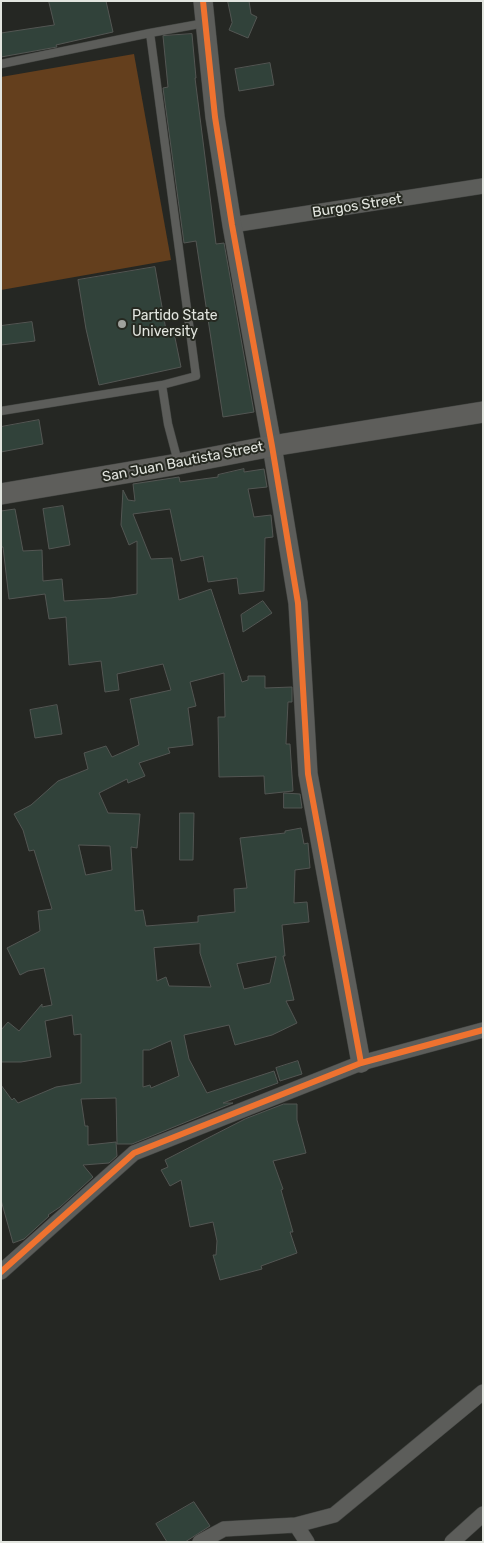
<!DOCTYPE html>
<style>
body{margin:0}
#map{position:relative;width:484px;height:1543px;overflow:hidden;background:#252723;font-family:Rubik,sans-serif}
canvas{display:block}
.frame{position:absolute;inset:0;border:2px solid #e2e5df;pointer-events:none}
</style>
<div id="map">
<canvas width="484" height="1543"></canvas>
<div class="frame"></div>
</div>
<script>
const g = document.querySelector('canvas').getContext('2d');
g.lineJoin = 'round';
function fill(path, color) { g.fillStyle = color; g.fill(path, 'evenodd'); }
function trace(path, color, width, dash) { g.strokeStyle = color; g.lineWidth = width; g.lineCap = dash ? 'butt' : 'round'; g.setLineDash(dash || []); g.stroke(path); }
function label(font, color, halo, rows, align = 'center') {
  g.font = font + ' Rubik,sans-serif'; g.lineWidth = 4; g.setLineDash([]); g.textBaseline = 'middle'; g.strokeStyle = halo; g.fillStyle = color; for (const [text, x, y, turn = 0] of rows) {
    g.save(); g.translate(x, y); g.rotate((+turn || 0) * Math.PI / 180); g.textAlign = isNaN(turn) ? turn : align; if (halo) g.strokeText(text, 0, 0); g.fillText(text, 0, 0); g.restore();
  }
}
fill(new Path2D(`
 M134,54L171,260L1,290V77Z`), '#643f1d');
const building = new Path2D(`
 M49,1H106L113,32L56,45L57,47L1,57V33L54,25Z
 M228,1H249L251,14L257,17L248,38L229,30L232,23Z
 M192,34L196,78H195L216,244L224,243L254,412L223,417L196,241L184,243L163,88L168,87L163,36Z
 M270,63L274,85L239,91L235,69Z
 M155,267L166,330L173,328L181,367L99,385L86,329L78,280Z
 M32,322L35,341L1,345V326Z
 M39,420L43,444L1,452V427Z
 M244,469V472L264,469L267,487L248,489L254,517L271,515L273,537L265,538L264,591L239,594L237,578L208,582L203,556L181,561L170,509L133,514L151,559L172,558L179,600L211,589L242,682L248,680V676H265V688L292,687V702H288L286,744H290L293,791L265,794L264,776L219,777L218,717H225L224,673L190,682L196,706L188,708L193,745L168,748L170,753L139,763L145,776L128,783L127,779L99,793L108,813L140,814L137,848L131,847L135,911L143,910L146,926L198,922V916L235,912L234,889L247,888L240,838L285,833V831L301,828L304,844L308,843L310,868L295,870L294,903L307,902L309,922L282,925L285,956H283L294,1000L286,1001L297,1023L272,1035L235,1045L229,1025L184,1035L189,1059L207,1093L274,1071L278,1083L223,1103H233L132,1144H117L116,1098L81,1099L85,1126H88V1145L116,1142L117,1156L109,1163L83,1165L93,1177L60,1207L48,1215L49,1216L24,1239L13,1243L1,1200V1085L12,1100L14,1098L18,1103L56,1087L81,1083V1034L74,1035L72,1015L45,1021L51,1057L21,1062H1V1030L8,1022L19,1031L42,1004V1007L52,1005L44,968L28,971L20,975L7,948L40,931L38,911L52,909L34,850L29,851L23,830L14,814L31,805L58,781L88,769L84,753L106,746L112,757L139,745L130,699L171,690L163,664L117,674L119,690L105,692L101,661L69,665L66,617L49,619L45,594L9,599L3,547H1V511L15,509L23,551L42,550L43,581L62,579L64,601L111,598L137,594V541L129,545L121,525L123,490L128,500L135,501L133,484L179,477L180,482L218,477V475ZM79,845L110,846L112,870L86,875ZM200,944V953L211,987L169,986L166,977L157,981L154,948ZM276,957L270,983L244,989L237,964ZM171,1041L179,1076L151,1088L150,1085L143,1087V1050H149Z
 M63,506L70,545L49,549L43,509Z
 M263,601L272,613L243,632L241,615Z
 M57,705L62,734L35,738L30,710Z
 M284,793L300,794L302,808H284Z
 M180,813H194L193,860H180Z
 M298,1061L302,1074L280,1081L276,1068Z
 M284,1104H297V1120L306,1153L273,1161L283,1189L281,1190L293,1232H290L297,1253L261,1266L262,1269L220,1280L213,1255H216L217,1241L213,1222L190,1227L181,1180L170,1186L161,1170L168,1167L165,1160L245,1119Z
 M194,1502L210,1526L185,1542H167L156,1524Z`);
fill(building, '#31423a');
trace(building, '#535653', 1);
const service = new Path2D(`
 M1,64L150,33
 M162,385L196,376L150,33L205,23
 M1,411L162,385L168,424L178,462`);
const minor = new Path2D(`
 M232,225L483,186
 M1,1272L134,1153L361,1063L483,1030
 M296,1525L307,1542
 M200,1542L224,1529L296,1525L334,1515L483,1392
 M452,1542L483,1514`);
const tertiary = new Path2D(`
 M203,1L215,117L232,225L272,446L298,603L308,774L361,1063`);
const secondary = new Path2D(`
 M1,494L178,464L272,446L483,412`);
trace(service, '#434542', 9);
trace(minor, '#434542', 16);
trace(tertiary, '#434542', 20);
trace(secondary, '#434542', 22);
trace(service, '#5c5d5a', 8);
trace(minor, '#5c5d5a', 15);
trace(tertiary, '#5c5d5a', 19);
trace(secondary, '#5e5e5b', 21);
trace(new Path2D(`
 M203,1L215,117L232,225L272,446L298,603L308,774L361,1063
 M1,1272L134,1153L361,1063L483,1030`), '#ef722f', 6);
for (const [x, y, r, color] of [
 [122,324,5,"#a0a29d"]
]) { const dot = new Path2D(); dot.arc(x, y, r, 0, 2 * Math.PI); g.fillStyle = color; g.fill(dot); trace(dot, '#262921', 2); }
label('14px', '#e2e5df', '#262921', [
 ["Burgos Street",357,206,-9],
 ["San Juan Bautista Street",183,462,-11]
]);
label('14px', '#e2e5df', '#262921', [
 ["Partido State",132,316],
 ["University",132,332]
], 'left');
</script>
